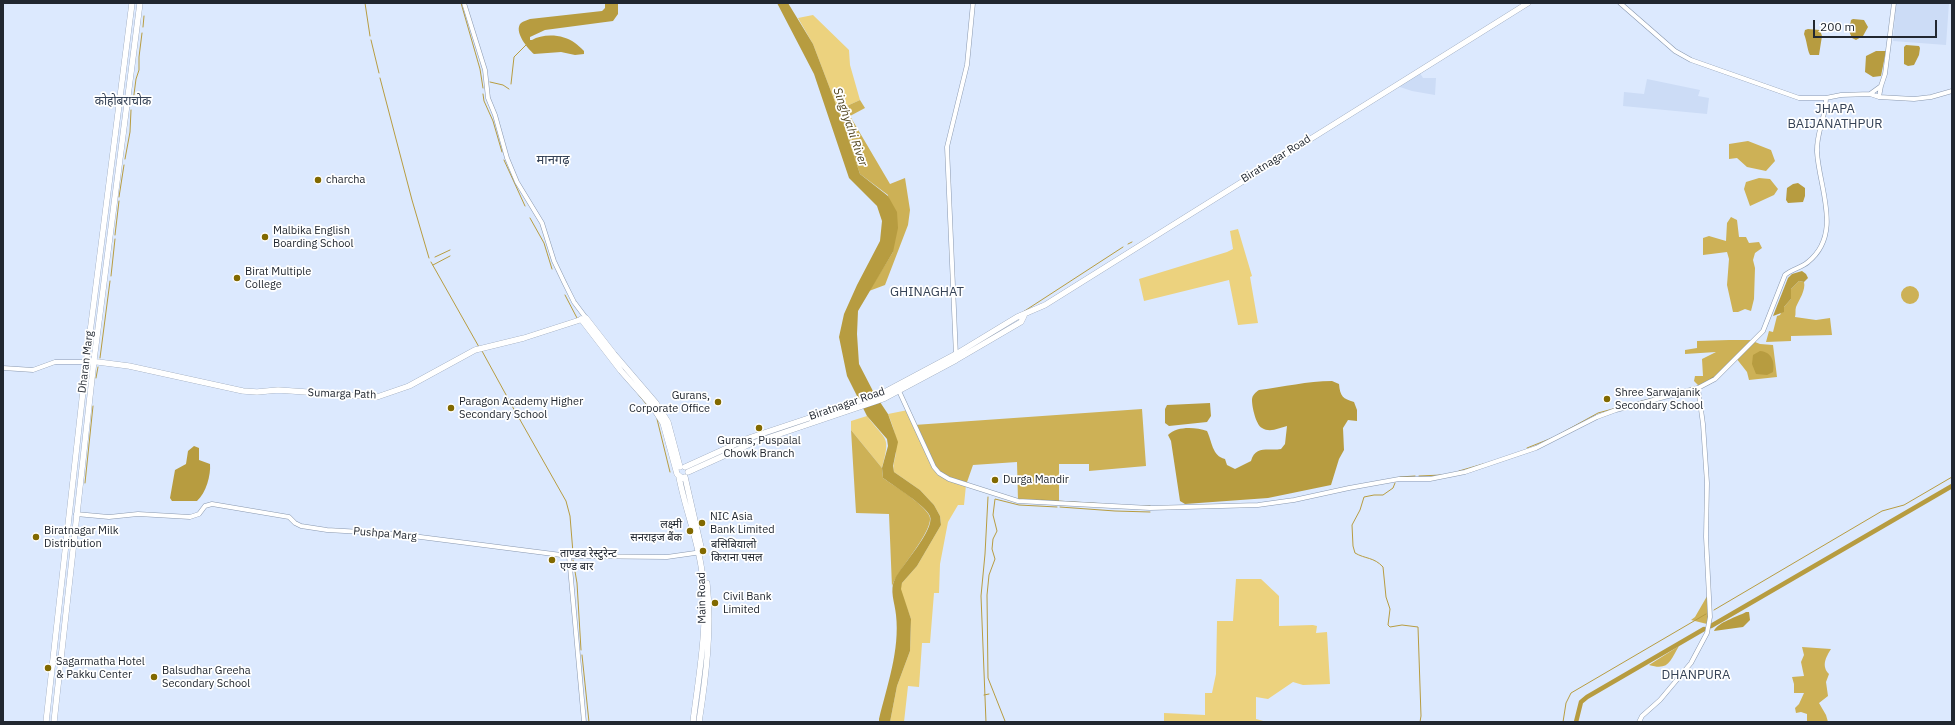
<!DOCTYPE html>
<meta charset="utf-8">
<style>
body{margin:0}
#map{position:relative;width:1955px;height:725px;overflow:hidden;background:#dce9fe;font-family:"IBM Plex Sans",sans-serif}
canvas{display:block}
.frame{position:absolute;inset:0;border:4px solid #212730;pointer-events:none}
.scale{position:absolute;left:1813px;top:20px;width:124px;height:18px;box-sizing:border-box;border:2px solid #212730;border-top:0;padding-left:5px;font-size:12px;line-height:14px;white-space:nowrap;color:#212730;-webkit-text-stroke:3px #fff;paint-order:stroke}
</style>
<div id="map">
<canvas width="1955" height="725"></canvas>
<div class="frame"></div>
<div class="scale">200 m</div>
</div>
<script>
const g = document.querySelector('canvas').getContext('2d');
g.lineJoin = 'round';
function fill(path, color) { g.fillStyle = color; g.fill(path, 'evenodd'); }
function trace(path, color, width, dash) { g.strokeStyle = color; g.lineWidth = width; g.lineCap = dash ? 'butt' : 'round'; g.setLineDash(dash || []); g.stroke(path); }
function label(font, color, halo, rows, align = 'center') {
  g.font = font + ' "IBM Plex Sans","Noto Sans Devanagari",sans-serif'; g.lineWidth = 3.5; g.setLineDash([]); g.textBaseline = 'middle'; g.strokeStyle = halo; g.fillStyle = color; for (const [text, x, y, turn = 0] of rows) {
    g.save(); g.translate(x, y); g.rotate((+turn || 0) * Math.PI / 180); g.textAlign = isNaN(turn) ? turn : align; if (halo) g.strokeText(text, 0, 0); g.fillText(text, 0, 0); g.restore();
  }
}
fill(new Path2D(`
 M1896,3H1949L1946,45L1893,41Z
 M1420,73L1423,78H1436L1435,95L1412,91L1397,86Z
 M1647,79L1700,90L1698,96L1709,98L1707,114L1623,106L1624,92L1644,94Z`), '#ccdcf6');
fill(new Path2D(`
 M813,15L849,50L850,65L860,100L838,110L813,44L798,18Z
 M1238,229L1252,276L1250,277L1258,323L1238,325L1229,280L1144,301L1139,279L1227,252L1233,249L1230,231Z
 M908,410L934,467L966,485L964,505H958L948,522L940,564L939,593H934L930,643H922L919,687L908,686L904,722H890L897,686L910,651L911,619L900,589L902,583L917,566L941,525L940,516L934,505L920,490L894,472C892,464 896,458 896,451C897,437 893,426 888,414Z
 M867,416C886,442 891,434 882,468L851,430V421Z
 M1236,579H1261L1279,596V626L1313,625L1317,626L1316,633L1327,632L1330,684L1303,685L1293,682L1268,699L1256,697V719L1267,722H1164V713L1205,715V693H1212L1216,674L1217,621H1233Z`), '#ecd27e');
fill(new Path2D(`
 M860,100L865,108L850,116L890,184L905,178L910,210L908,225L885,285L869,291L893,252L888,195L860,174L838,110Z
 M1748,141L1771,150L1775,161L1766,171L1747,167L1737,158L1729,159V144Z
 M1759,178L1770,179L1778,189L1774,195L1750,206L1744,189L1746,182Z
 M1731,217L1737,220L1739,237H1746L1749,243L1759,242L1762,248L1755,253L1753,260L1755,268L1754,299L1751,311L1745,309L1738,312H1733L1727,285L1729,259L1727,252L1703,255V238L1709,236L1726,241L1727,223Z
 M1799,281L1804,282C1806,290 1799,300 1796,307C1795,310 1796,314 1795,317L1816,320L1830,318L1832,335L1791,336V341L1766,342L1769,331L1773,332L1777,316L1780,315L1784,307L1791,299V289Z
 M1901 295a9 9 0 1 1 18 0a9 9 0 1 1-18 0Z
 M1729,340H1750L1760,344L1773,345L1777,377L1749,380L1747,372L1736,358L1721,374L1699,386L1694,381L1695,376H1703L1702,359L1716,352L1685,354V350L1697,348V341Z
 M1142,409L1146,466L1089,471V464H1059V503L1018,501L1017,462L973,465L966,485L939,473L914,425Z
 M851,430L882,468L883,478C896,487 921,502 929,515C937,528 896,571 892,587L889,514L856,513Z
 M1710,591L1711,617L1707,624L1691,620L1695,617Z
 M1679,646C1670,661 1669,671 1649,665Z
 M1802,647L1831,649C1826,657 1821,666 1829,674L1826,682L1828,696L1819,703L1826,715L1828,722H1807V714L1801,712L1796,713L1795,708L1799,704L1804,693H1794V684L1792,677L1804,676L1801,662L1804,655Z`), '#cdb156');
fill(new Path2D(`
 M605,3H618V14L613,21L545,30L530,37V40H532C543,33 564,34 575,43C578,45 581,48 584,51V54L575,55L561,52L534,54C528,49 513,31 521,23C523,21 528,20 530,19L602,11L605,8Z
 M777,3H788L813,44L843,123L860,174L888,196L897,212L898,228L893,252L858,311L857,334L859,364L874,393L888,414L898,442L893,466L894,472L920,490L934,505L940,516L941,525L917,566L902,583L901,589L911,619L910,651L897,686L890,722H879V719C887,686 900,650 896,615C895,603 889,590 895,579C901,566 935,530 930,516C925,505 894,486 883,478L882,468L888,446L887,439L867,416L847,376L839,337L844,314L857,285L880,241L882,221L877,206L849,178L814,74Z
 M1853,19L1864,20L1868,27L1863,36L1856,40L1852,38L1849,31L1851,20Z
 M1808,29L1820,30L1822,36L1819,55H1810C1807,49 1807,41 1804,34L1805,30Z
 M1906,45L1919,46L1920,48L1919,55L1914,65L1908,66L1904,64V47Z
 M1876,51H1886L1881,76L1873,77L1865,72L1866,56Z
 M1798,183L1805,188V196L1803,202L1788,203L1786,200L1787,188L1793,184Z
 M1802,271L1806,274L1808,278L1804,282L1799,281L1791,289V299L1784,307V312L1773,316L1788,278L1792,274Z
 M1760,351C1772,352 1775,362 1773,372L1767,375L1756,374L1752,364L1753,355Z
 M1332,381L1339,384C1340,396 1343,399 1354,402L1357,410V421L1348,420L1343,428L1344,450L1339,459L1331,485L1268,498L1185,504L1180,501L1171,441L1168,435C1177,426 1195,427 1207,431C1212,441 1212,456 1225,459L1227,465L1235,469L1251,461C1255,445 1269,451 1281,449L1285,444L1287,426C1279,428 1270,433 1262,428C1256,425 1252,407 1252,400C1252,395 1256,392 1259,390C1284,387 1307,381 1332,381Z
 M1210,403L1211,416L1207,422L1169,426L1165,423V409L1167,405Z
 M194,446L199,448V460L210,464C211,475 206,493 197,501H172L170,498L175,470L186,464L188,451Z
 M1746,612H1749L1750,620L1743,627L1714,631C1718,622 1737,617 1746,612Z`), '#b79c40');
trace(new Path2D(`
 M365,3L370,36
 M461,3L480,69L483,88
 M143,27L144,16
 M371,40L379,73
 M380,78L412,200L429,258
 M490,82L503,85L509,89
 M511,84L514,57L526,45
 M483,94L484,101L493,121L502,152
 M133,102L136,79L139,70V57L142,33
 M125,159L130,132L131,110
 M504,160L525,206
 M119,197L124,165
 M530,218L544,243L552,269
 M115,235L119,201
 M1128,244L1132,242
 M435,257L450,250
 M431,262L479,347
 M433,265L450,256
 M111,276L115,239
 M565,295L577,318
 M1023,312L1123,247
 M482,351L516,413
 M100,358L110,281
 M96,378L98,367
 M1709,380L1713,377
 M876,393L881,391
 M638,394L647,405
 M519,418L566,501L570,516L573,553
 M657,419L670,472
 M1558,435L1598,413L1675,392
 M1527,448L1552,438
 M1459,471L1483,464
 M1419,476L1442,475
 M1400,477L1415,476
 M85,483L93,406
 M1395,483L1393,488L1383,495H1374L1364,497L1360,510L1352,525L1353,546L1355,553C1365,559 1374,557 1383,567L1386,597L1390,609L1388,625L1390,627L1402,625L1418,627L1421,716L1420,722
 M1041,500L1106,504
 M1141,506H1150
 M1060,507L1115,511L1150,512
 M573,560L577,583L581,650
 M1714,610L1882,511L1904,505L1952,477
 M582,655L589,722
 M984,695L989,694
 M1005,721L988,678L987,595L989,575L995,559L992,549L993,539L997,531L993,515L995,499L1019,505L1057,507
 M986,722L981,596L985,554L988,497
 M1563,722L1566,703L1571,693L1706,614`), '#b79c40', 1);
trace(new Path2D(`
 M1711,626L1952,486
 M1576,722L1581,702L1587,697L1704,629`), '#b79c40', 4.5);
const tertiary = new Path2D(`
 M464,3L485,70L488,98L495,115L507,158L517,182L542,223L554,261L564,282L574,302L586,318
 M1620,3L1675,51L1691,60L1799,98H1826L1841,95L1870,94L1879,97L1914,99L1931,97L1952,91
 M1870,94L1881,86L1885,74L1894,3
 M1879,97L1881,86
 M956,356L947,147L967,65L973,3
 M3,368L33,370L55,362H86
 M899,391L934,467L939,473L949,479L1018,501L1150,508L1258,505L1294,500L1349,488L1399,479H1430L1465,472L1536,448L1597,417L1616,410L1698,388L1715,379L1763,331L1785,275C1792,269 1801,268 1808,262C1843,234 1819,188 1817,152C1816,133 1826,117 1826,98
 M76,514L109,517L138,514L190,517L199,514L205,506L212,504L289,517L295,523L301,526L327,530L397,534L569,556L667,557L702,552
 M569,556L584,722
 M1639,722L1642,716L1660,700L1691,663L1707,633L1710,617L1706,537L1707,483L1703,424L1698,388`);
const primary = new Path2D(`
 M581,319L621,371L652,406L663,423L677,474L682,478
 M90,361L129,366L243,391L257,392L278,390L377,397L409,386L475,350L524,338L586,318L614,354L656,403L668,422L680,467
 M685,467L749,438L881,394L956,354L1017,317L1045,305L1528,3
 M688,472L750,444L883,399L956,360L1021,322L1024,316
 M679,477C685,509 698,540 702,572C709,622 699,673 693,722
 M685,477L701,547
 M46,722L86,364L132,3
 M54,722L94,360L140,3
 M699,722C706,677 712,628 707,583`);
trace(tertiary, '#8998af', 5);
trace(primary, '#8998af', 6);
trace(tertiary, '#fff', 4);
trace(primary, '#fff', 5.5);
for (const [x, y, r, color] of [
 [318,180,4,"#816900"],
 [265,237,4,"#816900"],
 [237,278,4,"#816900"],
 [1607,399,4,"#816900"],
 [718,402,4,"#816900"],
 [451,408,4,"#816900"],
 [759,428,4,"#816900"],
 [995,480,4,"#816900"],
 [702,523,4,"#816900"],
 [690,531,4,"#816900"],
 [36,537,4,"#816900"],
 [703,551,4,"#816900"],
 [552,560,4,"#816900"],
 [715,603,4,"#816900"],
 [48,668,4,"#816900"],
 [154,677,4,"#816900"]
]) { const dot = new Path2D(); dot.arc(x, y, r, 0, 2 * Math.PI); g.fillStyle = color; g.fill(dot); trace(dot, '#fff', 1.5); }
label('11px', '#212730', '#fff', [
 ["Biratnagar Road",1276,159,-32],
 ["Dharan Marg",86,362,-83],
 ["Sumarga Path",342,394,2],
 ["Biratnagar Road",847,404,-19],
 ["Pushpa Marg",385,534,5],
 ["Main Road",702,598,-91]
]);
label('11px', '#212730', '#fff', [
 ["charcha",326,180],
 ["Malbika English",273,231],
 ["Boarding School",273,244],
 ["Birat Multiple",245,272],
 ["College",245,285],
 ["Shree Sarwajanik",1615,393],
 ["Secondary School",1615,406],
 ["Gurans,",710,396,"right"],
 ["Corporate Office",710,409,"right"],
 ["Paragon Academy Higher",459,402],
 ["Secondary School",459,415],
 ["Gurans, Puspalal",759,441,"center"],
 ["Chowk Branch",759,454,"center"],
 ["Durga Mandir",1003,480],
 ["NIC Asia",710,517],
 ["Bank Limited",710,530],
 ["लक्ष्मी",682,525,"right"],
 ["सनराइज बैंक",682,538,"right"],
 ["Biratnagar Milk",44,531],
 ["Distribution",44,544],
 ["बसिबियालो",711,545],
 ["किराना पसल",711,558],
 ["ताण्डव रेस्टुरेन्ट",560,554],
 ["एण्ड बार",560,567],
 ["Civil Bank",723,597],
 ["Limited",723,610],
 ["Sagarmatha Hotel",56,662],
 ["& Pakku Center",56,675],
 ["Balsudhar Greeha",162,671],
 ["Secondary School",162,684]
], 'left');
label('12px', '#354256', '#fff', [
 ["कोहोबराचोक",123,102]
]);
label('italic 12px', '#4f431c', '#fff', [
 ["Singhyahi River",850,127,71]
]);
label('13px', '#354256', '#fff', [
 ["JHAPA",1835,109],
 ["BAIJANATHPUR",1835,124],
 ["मानगढ़",553,160],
 ["GHINAGHAT",927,292],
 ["DHANPURA",1696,675]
]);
</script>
